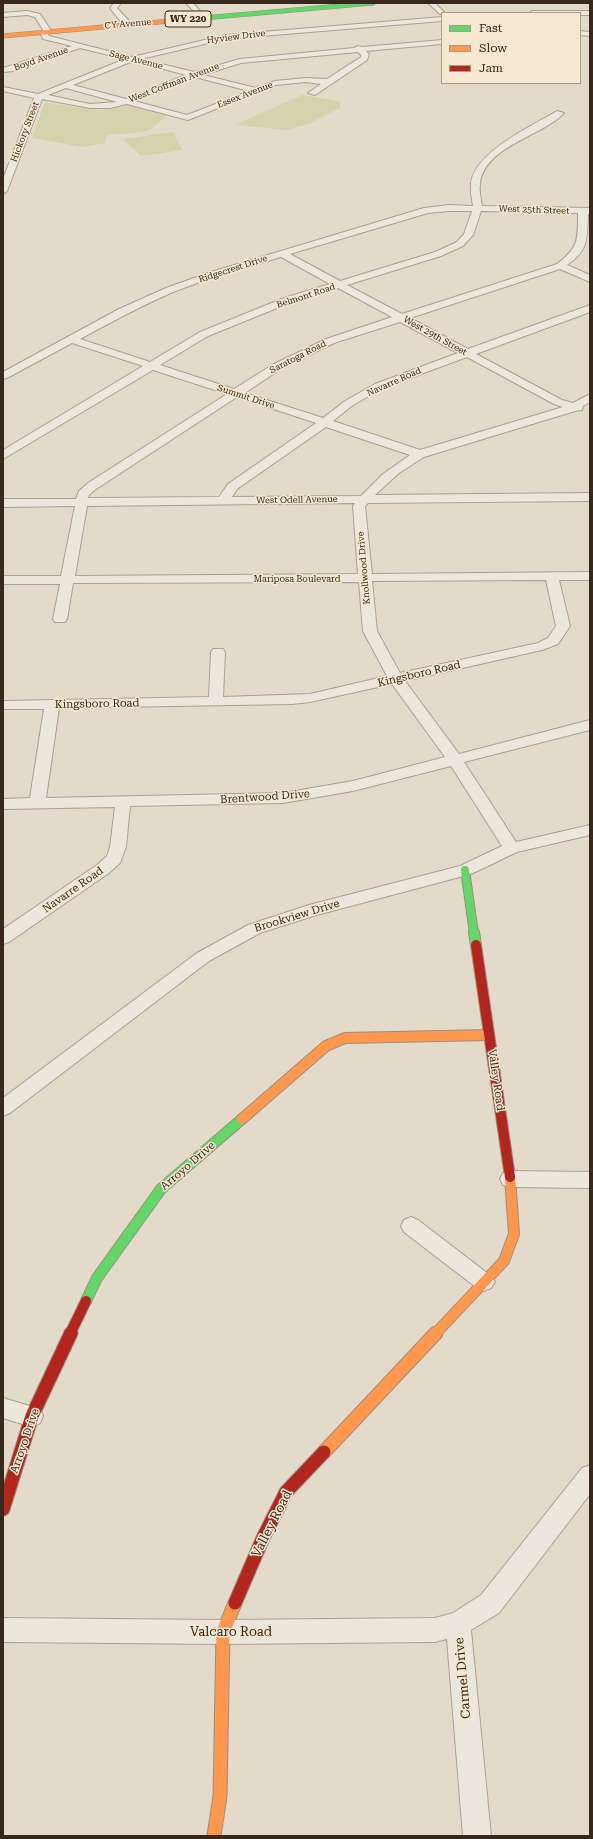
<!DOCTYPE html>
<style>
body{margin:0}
#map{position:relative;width:593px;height:1839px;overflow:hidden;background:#e4daca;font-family:"Roboto Serif",serif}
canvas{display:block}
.frame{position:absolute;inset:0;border:4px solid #37271c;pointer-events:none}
.legend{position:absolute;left:441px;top:12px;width:140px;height:72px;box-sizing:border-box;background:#f6e7d0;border:1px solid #aa9a88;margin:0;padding:5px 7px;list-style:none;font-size:12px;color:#37271c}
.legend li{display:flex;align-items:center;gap:8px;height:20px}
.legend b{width:20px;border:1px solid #aa9a88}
</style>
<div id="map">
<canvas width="593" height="1839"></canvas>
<div class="frame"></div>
<ul class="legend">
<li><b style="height:5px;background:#63d668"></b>Fast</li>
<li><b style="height:5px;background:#ff974d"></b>Slow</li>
<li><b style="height:5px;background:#b3261e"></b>Jam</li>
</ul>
</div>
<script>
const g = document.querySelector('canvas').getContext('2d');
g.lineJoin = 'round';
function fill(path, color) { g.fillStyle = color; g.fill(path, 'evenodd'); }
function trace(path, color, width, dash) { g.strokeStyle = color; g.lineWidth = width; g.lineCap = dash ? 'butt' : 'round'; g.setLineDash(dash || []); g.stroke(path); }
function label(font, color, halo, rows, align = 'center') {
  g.font = font + ' "Roboto Serif",serif'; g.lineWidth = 3; g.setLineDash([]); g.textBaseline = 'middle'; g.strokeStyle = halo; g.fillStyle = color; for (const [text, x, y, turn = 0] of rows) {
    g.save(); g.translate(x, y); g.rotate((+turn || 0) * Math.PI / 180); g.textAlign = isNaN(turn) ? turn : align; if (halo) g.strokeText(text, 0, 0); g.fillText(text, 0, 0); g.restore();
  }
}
fill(new Path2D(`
 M302,95L338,101L340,103V108L310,123L287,130L235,125Z
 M46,103L99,110L131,106L166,116L151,129L144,132L109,135L106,136L105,143L82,147L32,138L44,104Z
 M173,132L182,150L141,156L123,139Z`), '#d6d2ac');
const street = new Path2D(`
 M114,3H121L117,8L130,22V26H124L110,8Z
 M186,3H193L205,17V19H201Z
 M428,3H435L445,13L440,14Z
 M27,11L40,14L52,32L48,34L49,36L132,57L226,35L442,17V21L226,39L141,59L194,72L240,59L354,48L358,46L362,47L442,40V44L366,51L369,54L367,60L315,95L308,93L321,84L306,82L276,85L188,120L127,104L110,108H90L42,99L7,191L3,194V179L34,98L3,91V87L38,94L125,59L80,48L14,71L3,72V68L72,46L43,39L40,32L43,30L35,17L27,15L3,17V13ZM358,52L361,55V57L327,79L306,78L275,81L256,88L203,75L241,63ZM133,61L186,75L126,99L73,85ZM195,77L249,91L187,115L134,101ZM66,88L117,102L90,104L48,95Z
 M532,11H590V15H580V13H529Z
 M580,31L590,32V36L580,35Z
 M557,111L564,113C543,136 482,147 480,185C479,191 481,199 482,206L590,208V214H588C587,239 589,250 567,265L590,275V282L560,269L410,318L468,349L590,305V312L476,354L562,400L573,403L590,394V402L583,406L582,410L575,411L424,457L399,473L375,495L590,493V501L368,503L365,506L372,574L590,572V580H559L570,626L558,644L542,650L405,681L459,754L590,720V730L464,762L516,842L590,825V835L517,852L471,874L313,916L260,933L209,961L10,1113L3,1116V1098L197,953L248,925L309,905L460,866L502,846L451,766L353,791L283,803L130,806L126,847L120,863L109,873L9,942L3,944V929L97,865L107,856L110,847L115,807L3,809V799L30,798L44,709H3V701L209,697L211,652L213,649H223L225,652L223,697L310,694L387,676L363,631L359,582L73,583L67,619L65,622H55L53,619L60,584H3V576H61L75,506L3,507V499H76L79,491L88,483L227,394L153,370L3,459V450L143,366L72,343L7,378L3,379V372L119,309L166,288L208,273L424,208L449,205L473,206C472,199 470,191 471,184C474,152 532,126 557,111ZM449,211H472L464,234L457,242L435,252L340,281L290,254L428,213ZM481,211L578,213C578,240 579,247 557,264L402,314L347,285L441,256L463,246L473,235ZM281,257L330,284L284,298L200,332L150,362L80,339C111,322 141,306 173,292C208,278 245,268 281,257ZM338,288L392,317L326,339L274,364L234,389L160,365L208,336L292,302ZM400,322L458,353L375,384L345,401L323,418L245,393L282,368L334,343ZM467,357L554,404L563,407L420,450L333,421L353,405L383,388ZM237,397L316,423L228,484L219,497L88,498L89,495L96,489ZM326,427L410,455L383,474L361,496L232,497L237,489ZM355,503L353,506L358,574L75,576L87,506ZM546,580L556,626L548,638L538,643L400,673L377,631L372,581ZM392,684L445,757L353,781L283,793L46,798L59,708L292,704L310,702Z
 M510,1171L590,1172V1188L510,1187L503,1185L500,1179L503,1173Z
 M411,1217L418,1220L491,1276L495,1282L491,1288L484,1291L477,1288L404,1232L401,1226L404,1220Z
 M3,1398L40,1409L43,1416L40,1423L32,1427L3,1418Z
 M590,1465V1494L499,1613L471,1630L491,1836H463L447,1639L435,1642L223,1644L3,1642V1618L223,1620L435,1618L453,1613L481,1595L582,1468Z`);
const fastFar2 = new Path2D(`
 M181,20L373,3`);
const fastFar1 = new Path2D(`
 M465,870L474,933`);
const fast = new Path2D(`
 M474,932L476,945
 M86,1301L97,1278L161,1189L242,1119`);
const slowFar2 = new Path2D(`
 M3,36L181,20`);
const slowFar1 = new Path2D(`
 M242,1119L326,1046L345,1038L489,1035
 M435,1334L504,1261L514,1234L510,1177`);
const slow = new Path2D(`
 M324,1452L436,1333
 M214,1836L220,1796L223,1632L235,1603`);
const jamFar1 = new Path2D(`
 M476,945L510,1177
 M70,1334L86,1301`);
const jam = new Path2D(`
 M3,1509L32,1416L71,1333
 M235,1603L263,1538L286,1492L324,1452`);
trace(street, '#a99f94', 2);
trace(fastFar2, '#988f84', 5);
trace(fastFar1, '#988f84', 10);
trace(fast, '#988f84', 12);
trace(slowFar2, '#988f84', 5);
trace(slowFar1, '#988f84', 12);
trace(slow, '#988f84', 15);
trace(jamFar1, '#988f84', 12);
trace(jam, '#988f84', 15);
fill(street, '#ece6dc');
trace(fastFar2, '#63d668', 4);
trace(fastFar1, '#63d668', 8);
trace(fast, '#63d668', 10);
trace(slowFar2, '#ff974d', 4);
trace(slowFar1, '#ff974d', 10);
trace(slow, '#ff974d', 13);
trace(jamFar1, '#b3261e', 10);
trace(jam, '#b3261e', 13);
label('9px', '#37271c', '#f6e7d0', [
 ["CY Avenue",128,24,-5],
 ["Hyview Drive",236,37,-7],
 ["Boyd Avenue",41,59,-19],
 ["Sage Avenue",136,60,14],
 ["West Coffman Avenue",174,83,-21],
 ["Essex Avenue",245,95,-21],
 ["Hickory Street",25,132,-69],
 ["West 25th Street",534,210,2],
 ["Ridgecrest Drive",233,269,-18],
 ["Belmont Road",306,296,-18],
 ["West 29th Street",435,336,29],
 ["Saratoga Road",298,357,-27],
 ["Navarre Road",394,382,-24],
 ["Summit Drive",246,397,18],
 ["West Odell Avenue",297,500,-1],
 ["Knollwood Drive",364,568,-95],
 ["Mariposa Boulevard",297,579]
]);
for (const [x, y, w] of [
 [188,19,46]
]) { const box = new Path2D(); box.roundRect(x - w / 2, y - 8, w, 16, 3); g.fillStyle = '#f6e7d0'; g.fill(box); trace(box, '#37271c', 1); }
label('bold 10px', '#37271c', null, [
 ["WY 220",188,19]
]);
label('11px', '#37271c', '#f6e7d0', [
 ["Kingsboro Road",419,674,-13],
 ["Kingsboro Road",97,704,-1],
 ["Brentwood Drive",265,797,-4],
 ["Navarre Road",73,890,-35],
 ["Brookview Drive",297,916,-17],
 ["Valley Road",496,1080,82],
 ["Arroyo Drive",188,1166,-41],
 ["Arroyo Drive",25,1441,-71]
]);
label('13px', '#37271c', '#f6e7d0', [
 ["Valley Road",272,1524,-63],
 ["Valcaro Road",231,1632],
 ["Carmel Drive",463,1678,-95]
]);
</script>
